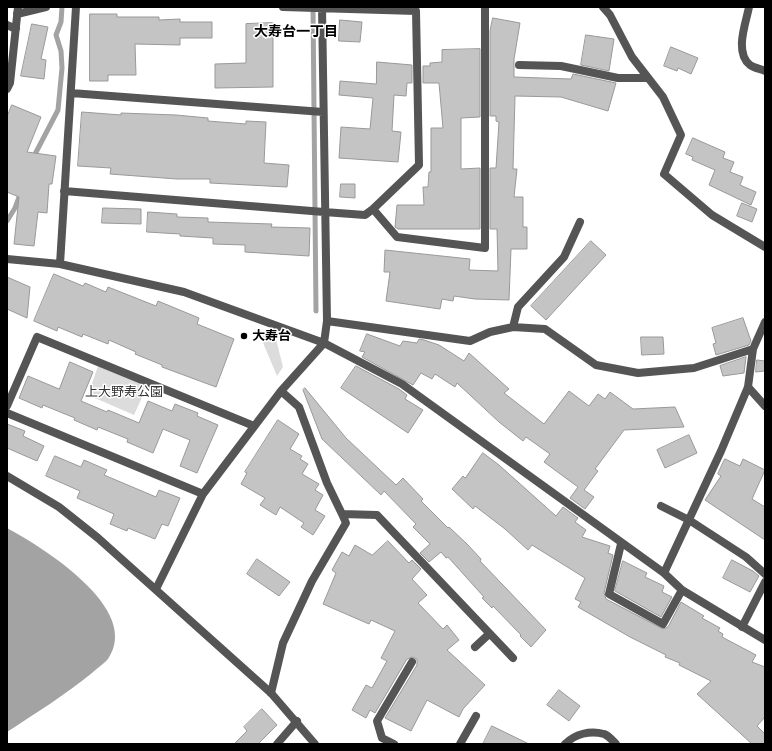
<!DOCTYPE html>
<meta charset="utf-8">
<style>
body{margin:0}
#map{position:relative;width:772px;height:751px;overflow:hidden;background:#fff;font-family:"Fira Sans",sans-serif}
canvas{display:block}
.frame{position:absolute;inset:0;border:8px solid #000;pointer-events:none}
</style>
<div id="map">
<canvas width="772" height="751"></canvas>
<div class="frame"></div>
</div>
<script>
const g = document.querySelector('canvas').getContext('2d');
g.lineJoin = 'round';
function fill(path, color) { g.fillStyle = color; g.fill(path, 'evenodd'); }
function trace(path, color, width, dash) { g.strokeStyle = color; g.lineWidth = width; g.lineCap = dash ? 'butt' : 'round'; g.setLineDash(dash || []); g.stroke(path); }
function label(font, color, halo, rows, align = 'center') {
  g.font = font + ' "Fira Sans","Noto Sans JP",sans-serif'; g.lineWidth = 3; g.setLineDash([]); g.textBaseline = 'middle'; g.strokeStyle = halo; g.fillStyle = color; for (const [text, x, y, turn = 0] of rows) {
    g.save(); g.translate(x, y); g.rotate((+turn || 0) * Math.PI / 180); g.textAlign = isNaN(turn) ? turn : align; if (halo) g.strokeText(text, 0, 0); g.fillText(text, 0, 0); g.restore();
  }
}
fill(new Path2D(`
 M258,331L276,339L283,367L277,376Z
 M98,366L149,382L134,415L88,395Z`), '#dcdcdc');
fill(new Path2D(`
 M7,528C42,547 143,609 108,659C104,664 97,668 92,673C65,695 36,713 7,732Z`), '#a3a3a3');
trace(new Path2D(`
 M313,7L316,311
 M33,158L58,110L62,68L61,51L56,35L61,22L62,7
 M7,221L15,208L21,192`), '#a3a3a3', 5);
const building = new Path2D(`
 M90,14H117V17H159V20L180,19V22H212V38H180V45L135,44L136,75H108V81H90Z
 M493,18L520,23L514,59V77L571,79L573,74L616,83L608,111L561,97L515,96L513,169H517L514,197H523V227H527V249H511L509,300L475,299L454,296L453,301L442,299L440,309L386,301L390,272H384L385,250L470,259L469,270L498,271L497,229H490V168H496L499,122L496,121V116H490V31Z
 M340,20L362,22L360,42L339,41Z
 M273,23V87L215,88V64L246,63V24Z
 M32,24L48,27L41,59L46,60L44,79L21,76Z
 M586,35L614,39L609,71L581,65Z
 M671,47L698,58L691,74L678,68L677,71L664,66Z
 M480,49V117L461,118V169L480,168V229H398L395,227L397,205H424L423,187H428L429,172H431V128H443L439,83H423V66H430V63L442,62V50Z
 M377,62L412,65V83H407L406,96L394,95L392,131L401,132L398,162L339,158L341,127L370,129L373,98L339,95L340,81L376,84Z
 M12,105L41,117L27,152L56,156L52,184H49L47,213L38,212L34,246L14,244L19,197L7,192V117Z
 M82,112L121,115V113L176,115L208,118V121L246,124V121L266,122L264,163L289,165L287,187L210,183V179H177L110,174L111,168L78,166Z
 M693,138L725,152L723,158L734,162L730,172L743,177L740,185L756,192L751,205L709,185L715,170L692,160L693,157L686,154Z
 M341,184H355V198L340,197Z
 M742,203L757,209L752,222L737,216Z
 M103,208L141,209V224L102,223Z
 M148,212L177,214V217L208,218V222L272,224L271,227L310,228L309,256L245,252V245L213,244V238L180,236V234L147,232Z
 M591,241L606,255L546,320L531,306Z
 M54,274L83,286L85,283L106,292L108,287L156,306L158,301L199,318L197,324L234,339L216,387L162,367V365L135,354L136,352L109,340L108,344L83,334L82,337L58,327L57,331L34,321Z
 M7,277L30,287L27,318L7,309Z
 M743,318L751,341L749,345L716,355L713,344L716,343L712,328Z
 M367,334L400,346L403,341L417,343L419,339L424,340L439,345L464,361L469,353L509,389L504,393L544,424L569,391L589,406L598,394L605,399L610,392L633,409L675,407L684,427L624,430L595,469L598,471L584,490L594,497L585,509L570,498L578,487L544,462L550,454L526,437L523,441L499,422L457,383L455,387L435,374L432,379L421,373L413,385L362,357L365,352L360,351Z
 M641,337H663L664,354L642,355Z
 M746,357L744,373L723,376L720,366Z
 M757,360L765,361V371L756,372Z
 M70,362L93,372L81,401L107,412L108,410L139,423L148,401L172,411L175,404L198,413L197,416L218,425L197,473L180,466L190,440L163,429L153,453L127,442L128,439L98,427L97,430L74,420L75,418L43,405L42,408L19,398L28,376L59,389Z
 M356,366L399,389L407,395L405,399L423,410L408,433L341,388Z
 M305,388L346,438L396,485L403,478L423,499L421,501L448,528L449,527L467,544L481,559L480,561L546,630L531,647L520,636L521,635L493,606L492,608L482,598L484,597L448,557L446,558L441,552L429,562L420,553L430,544L413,527L416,524L384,491L381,495L322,439L303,390Z
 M278,420L299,434L290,449L302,456L300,459L308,464L302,474L319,484L315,490L323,495L315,510L325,516L313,535L301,527L304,523L280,507L276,515L260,505L265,498L241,484L247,473L245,472Z
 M7,424L25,431L23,436L44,446L37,461L7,448Z
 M689,435L697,453L665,468L657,450Z
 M483,453L499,465L556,516L563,507L578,518L575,522L586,530L582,537L610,546L608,553L613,555L604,593L606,599L663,629L668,627L681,602L704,616L702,618L720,628L718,631L723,634L722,637L756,655L752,662L765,667V717L757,726L765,734V744H752L697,694L711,681L679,665L680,663L665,657L666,655L630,637L578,607L581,602L575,599L585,578L532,545L528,550L505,529L475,506L473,509L452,489L463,476L465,478Z
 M55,456L81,467L84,460L107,470L104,475L156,497L159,490L180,498L168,526L162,524L155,539L128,528L127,531L110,524L114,514L77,498L80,491L46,476Z
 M725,459L740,466L743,459L765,470L752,499L765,507V540L705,500L721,476L718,474Z
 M388,541L409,563L412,560L421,569L412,579L427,595L418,603L443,629L447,625L459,640L447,650L485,685L463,709L459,717L427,700L411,731L385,718L417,665V659L412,657L407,659L375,713L370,710L366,718L352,710L366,685L372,688L387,661L381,658L395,631L371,620L369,624L323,604L336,573L332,570L342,552L349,556L355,545L372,555Z
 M257,559L290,582L279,596L247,574Z
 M732,560L753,571L759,576L750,592L723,578Z
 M623,561L647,573L645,577L664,586L662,592L672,597L661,617L615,591Z
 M559,690L580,706L569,721L547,705Z
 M262,709L277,725L258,744H234L247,731L244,727Z
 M492,726L529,744H483Z`);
fill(building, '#c4c4c4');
trace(building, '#999', 1);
trace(new Path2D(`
 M603,7L610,15L632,57L663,97L681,135L664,174L712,215L765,247
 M749,7C746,23 734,52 750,65C754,68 761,69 765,71
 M17,14L46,7
 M7,25L16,29
 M519,65L561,66L618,78H648
 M7,89L10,83L18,7
 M71,93L323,112
 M64,191L324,212L365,215L373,209L419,165L416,11L283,7
 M373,209L397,237L485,248V7
 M7,259L60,264L184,292L324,343L402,384L664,573L682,590L765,640
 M60,264L76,7
 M327,321L470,341L490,332L513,327L545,329L596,365L638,373L694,368L753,349
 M513,327L518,307L564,257L580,222
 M748,387L765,406
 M281,391L299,407L327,483L342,514L377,515L513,658
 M7,406L37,337L254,426
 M7,413L203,494
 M661,506L689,520L746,557L765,574
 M621,544L609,594L663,624L682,590
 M664,573L721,451L748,387L753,349L765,322
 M156,589L203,494L281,391L324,343L327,321L322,7
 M742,627L765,582
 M475,647L489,634
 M271,693L283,643L312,581L346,523L342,514
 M277,744L297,721
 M394,744L382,738L377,721L412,662
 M460,744L476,716
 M565,744C575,734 590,730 604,734C608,735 613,741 616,744`), '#555', 8);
trace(new Path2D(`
 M7,476L59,507L98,538L271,693L315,744`), '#555', 8);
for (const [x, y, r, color] of [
 [244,336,4,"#000"]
]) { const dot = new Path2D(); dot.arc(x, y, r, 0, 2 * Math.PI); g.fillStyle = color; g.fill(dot); trace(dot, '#fff', 1.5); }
label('bold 13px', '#000', '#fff', [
 ["大寿台",252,336]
], 'left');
label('13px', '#333', '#fff', [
 ["上大野寿公園",124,392]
]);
label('bold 14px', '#000', '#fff', [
 ["大寿台一丁目",296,32]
]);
</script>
